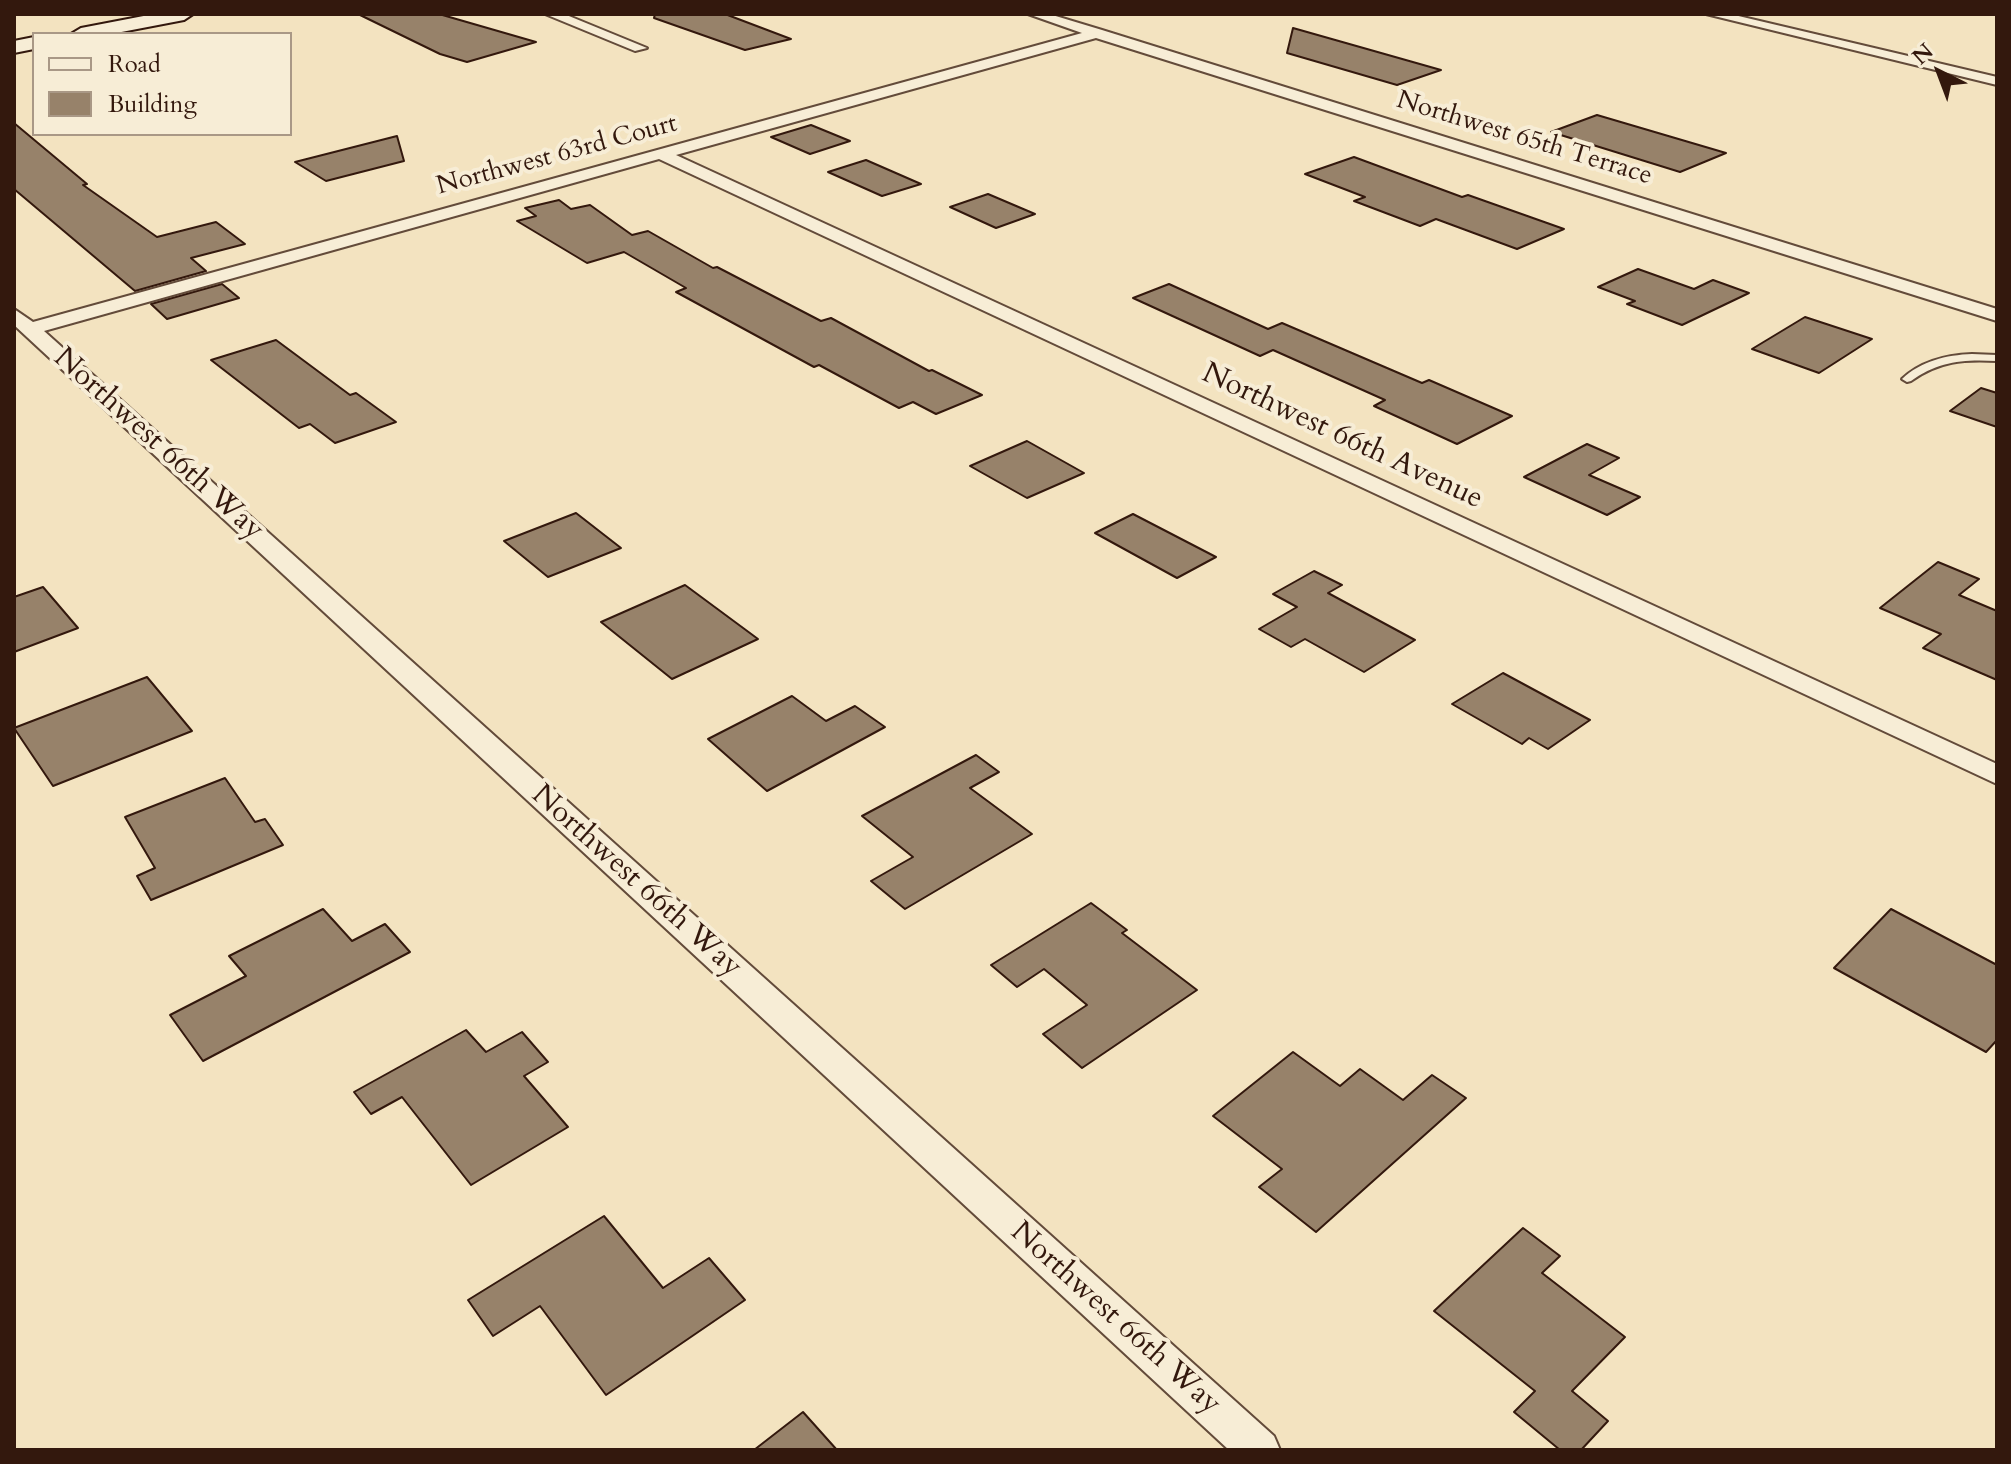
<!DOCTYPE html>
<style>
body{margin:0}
#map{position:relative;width:2011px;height:1464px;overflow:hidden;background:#f3e3c0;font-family:Cardo,serif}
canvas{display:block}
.frame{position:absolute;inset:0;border:16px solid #33180d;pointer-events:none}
.legend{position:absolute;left:32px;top:32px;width:260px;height:104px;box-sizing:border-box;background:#f7edd6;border:2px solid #a99886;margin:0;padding:10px 14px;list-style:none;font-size:24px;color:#33180d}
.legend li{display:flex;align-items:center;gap:16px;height:40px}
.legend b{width:40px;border:2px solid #a99886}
.north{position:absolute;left:1899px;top:32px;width:80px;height:80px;-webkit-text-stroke:6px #f7edd6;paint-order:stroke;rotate:318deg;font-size:22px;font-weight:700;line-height:32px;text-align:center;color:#33180d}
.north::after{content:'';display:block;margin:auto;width:28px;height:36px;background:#33180d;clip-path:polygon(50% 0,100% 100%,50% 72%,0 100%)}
</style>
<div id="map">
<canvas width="2011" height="1464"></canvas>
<div class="frame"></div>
<ul class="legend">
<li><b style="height:10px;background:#f7edd6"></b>Road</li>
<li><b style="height:22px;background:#97826a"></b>Building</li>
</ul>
<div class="north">N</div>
</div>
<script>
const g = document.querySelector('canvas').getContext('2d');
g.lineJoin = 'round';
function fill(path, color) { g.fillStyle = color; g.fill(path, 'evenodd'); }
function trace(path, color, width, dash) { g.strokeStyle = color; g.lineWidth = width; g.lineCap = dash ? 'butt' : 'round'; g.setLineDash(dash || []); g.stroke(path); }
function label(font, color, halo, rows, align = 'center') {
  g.font = font + ' Cardo,serif'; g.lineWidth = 8; g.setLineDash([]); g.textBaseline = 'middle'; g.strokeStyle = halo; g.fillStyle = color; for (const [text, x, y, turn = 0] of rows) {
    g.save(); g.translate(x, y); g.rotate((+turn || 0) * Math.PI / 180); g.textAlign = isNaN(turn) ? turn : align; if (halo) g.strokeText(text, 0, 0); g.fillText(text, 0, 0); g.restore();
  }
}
const building = new Path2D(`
 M358,14H439L536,42L467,62L440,54Z
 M655,14H725L791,39L745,50L654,18Z
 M1293,28L1441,70L1397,85L1287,53Z
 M1597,115L1726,153L1680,172L1551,132Z
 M14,123L87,184L83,185L157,237L216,222L245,244L191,258L206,271L135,291L14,189Z
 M811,125L850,141L810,154L771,137Z
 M397,136L404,161L326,181L295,162Z
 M1354,157L1462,197L1468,195L1564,229L1517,249L1436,219L1420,226L1354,201L1365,197L1305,174Z
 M866,160L921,184L882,196L828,172Z
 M988,194L1035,214L996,228L950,207Z
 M559,200L571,209L590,205L632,235L648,231L713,268L717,267L821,321L831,318L929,371L932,370L982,395L936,414L913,402L899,408L819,365L814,367L676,292L686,288L624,252L587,263L517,221L536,216L525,208Z
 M1638,269L1694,289L1713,280L1749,293L1682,325L1627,304L1635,301L1598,287Z
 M222,284L239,298L167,319L151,304Z
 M1169,284L1268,329L1282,323L1422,383L1429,380L1512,416L1457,444L1374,406L1385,400L1273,350L1260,356L1133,298Z
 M1805,317L1872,339L1819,373L1752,349Z
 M276,340L350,395L356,393L396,422L335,443L310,424L299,428L211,360Z
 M1981,388L1997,393V427L1950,411Z
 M1027,441L1084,473L1027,498L970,466Z
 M1587,444L1619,458L1589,475L1640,497L1607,515L1524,477Z
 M576,513L621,548L548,577L504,541Z
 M1133,514L1216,557L1177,578L1095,533Z
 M1938,562L1979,579L1959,595L1997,611V680L1923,648L1941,634L1880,608Z
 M1314,571L1342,585L1328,593L1415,640L1364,672L1305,639L1291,647L1259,629L1297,607L1273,594Z
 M685,585L758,639L672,679L601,622Z
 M43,587L78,628L14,652V597Z
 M1503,673L1590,720L1548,749L1529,738L1522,744L1452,704Z
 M147,677L192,731L53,786L14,728Z
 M792,696L826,721L855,706L885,727L767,791L708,739Z
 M976,755L999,772L970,788L1032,834L905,909L871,881L913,857L862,816Z
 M225,778L255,822L265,819L283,845L151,900L137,876L155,868L125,817Z
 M1091,903L1127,930L1122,933L1197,990L1082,1068L1043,1034L1087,1005L1044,969L1017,987L991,965Z
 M323,909L352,941L385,924L410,952L203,1061L170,1015L246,976L229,956Z
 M1891,909L1997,965V1040L1986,1052L1834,968Z
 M466,1030L486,1052L522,1032L548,1062L524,1076L568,1127L471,1185L402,1097L371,1114L354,1092Z
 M1293,1052L1340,1086L1360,1069L1403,1100L1432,1075L1466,1098L1316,1232L1259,1187L1282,1169L1213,1116Z
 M604,1216L663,1288L709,1258L745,1300L606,1395L540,1306L493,1336L468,1300Z
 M1523,1228L1560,1256L1542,1273L1625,1337L1572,1391L1608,1421L1581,1450H1560L1514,1412L1535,1391L1434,1311Z
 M803,1412L837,1450H754Z`);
fill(building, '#97826a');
trace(building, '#33180d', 2);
const lane = new Path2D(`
 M1972,354L1997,355V361C1964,359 1938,361 1911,381L1907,382L1902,379C1921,361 1946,355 1972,354Z`);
const street = new Path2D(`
 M545,14H564L647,48L635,51Z
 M1028,14H1049L1102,30L1997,309V321L1096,38L676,155L1997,764V784L659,159L44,331L1274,1436L1280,1450H1229L14,325V309L33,322L1082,33Z
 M1706,14H1730L1997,77V85Z`);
const secondary = new Path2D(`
 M154,14H193L184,20L111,34H71L81,28Z
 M34,37V49L14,53V41Z`);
trace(lane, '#634b3a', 4);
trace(street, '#634b3a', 4);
trace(secondary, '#33180d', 4);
fill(lane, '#f7edd6');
fill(street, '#f7edd6');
fill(secondary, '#f7edd6');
label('26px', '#33180d', '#f7edd6', [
 ["Northwest 65th Terrace",1524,139,17],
 ["Northwest 63rd Court",557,156,-15]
]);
label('30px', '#33180d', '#f7edd6', [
 ["Northwest 66th Avenue",1342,437,25],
 ["Northwest 66th Way",158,445,42],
 ["Northwest 66th Way",636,882,42],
 ["Northwest 66th Way",1115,1319,42]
]);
</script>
